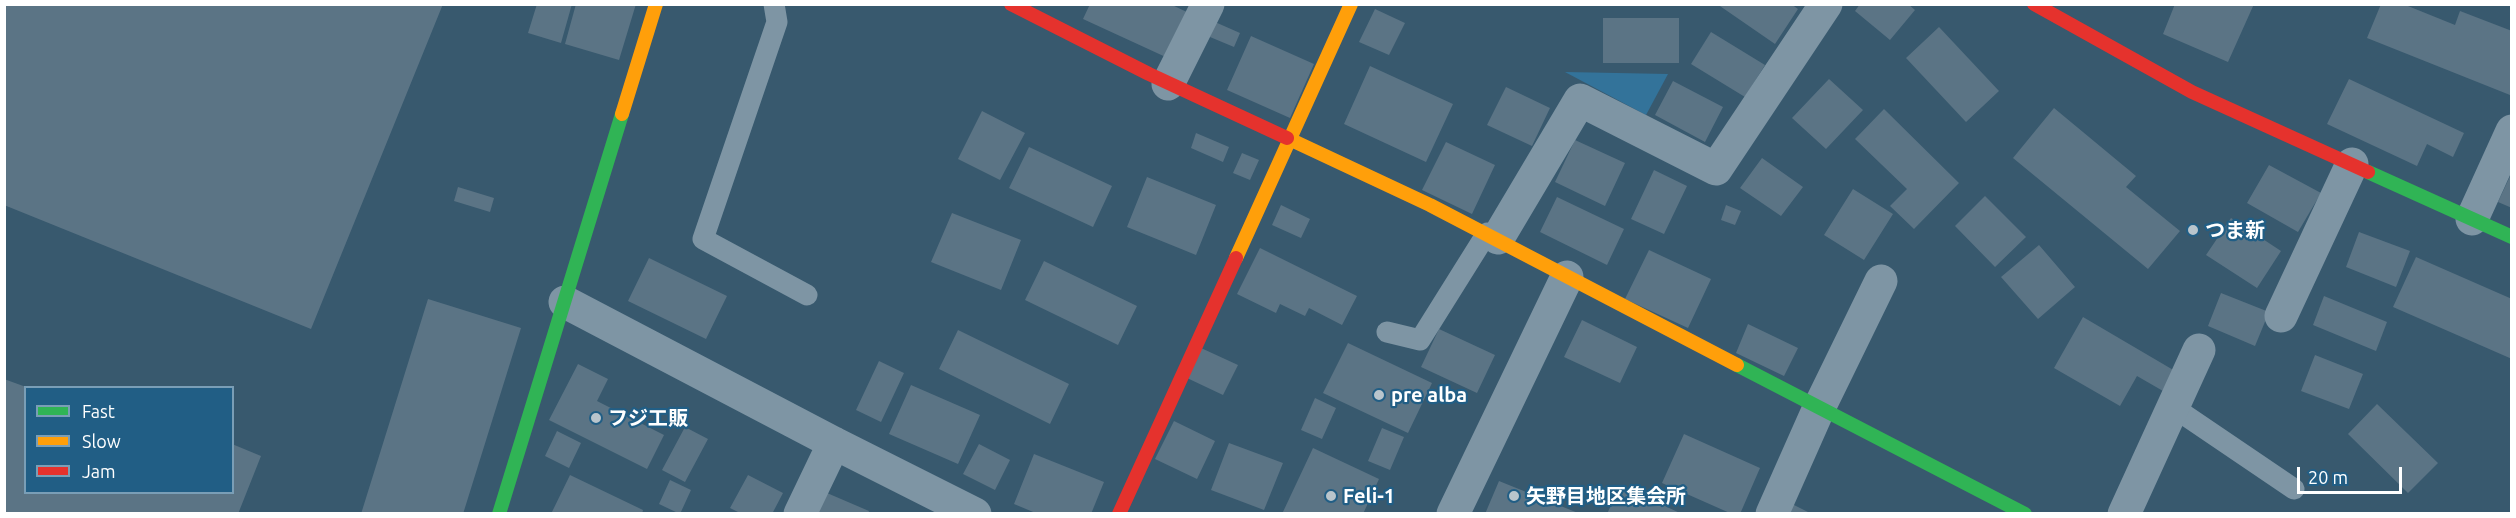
<!DOCTYPE html>
<meta charset="utf-8">
<style>
body{margin:0}
#map{position:relative;width:2516px;height:518px;overflow:hidden;background:#38596e;font-family:Ubuntu,sans-serif}
canvas{display:block}
.frame{position:absolute;inset:0;border:6px solid #fff;pointer-events:none}
.legend{position:absolute;left:24px;top:386px;width:210px;height:108px;box-sizing:border-box;background:#215e85;border:2px solid #7a9eb6;margin:0;padding:8px 10px;list-style:none;font-size:18px;color:#fff}
.legend li{display:flex;align-items:center;gap:12px;height:30px}
.legend b{width:30px;border:2px solid #7a9eb6}
.scale{position:absolute;left:2297px;top:467px;width:105px;height:27px;box-sizing:border-box;border:3px solid #fff;border-top:0;padding-left:8px;font-size:18px;line-height:21px;white-space:nowrap;color:#fff;-webkit-text-stroke:4px #215e85;paint-order:stroke}
</style>
<div id="map">
<canvas width="2516" height="518"></canvas>
<div class="frame"></div>
<ul class="legend">
<li><b style="height:8px;background:#30b455"></b>Fast</li>
<li><b style="height:8px;background:#ff9f0a"></b>Slow</li>
<li><b style="height:8px;background:#e5322d"></b>Jam</li>
</ul>
<div class="scale">20 m</div>
</div>
<script>
const g = document.querySelector('canvas').getContext('2d');
g.lineJoin = 'round';
function fill(path, color) { g.fillStyle = color; g.fill(path, 'evenodd'); }
function trace(path, color, width, dash) { g.strokeStyle = color; g.lineWidth = width; g.lineCap = dash ? 'butt' : 'round'; g.setLineDash(dash || []); g.stroke(path); }
function label(font, color, halo, rows, align = 'center') {
  g.font = font + ' Ubuntu,"Noto Sans JP",sans-serif'; g.lineWidth = 4.5; g.setLineDash([]); g.textBaseline = 'middle'; g.strokeStyle = halo; g.fillStyle = color; for (const [text, x, y, turn = 0] of rows) {
    g.save(); g.translate(x, y); g.rotate((+turn || 0) * Math.PI / 180); g.textAlign = isNaN(turn) ? turn : align; if (halo) g.strokeText(text, 0, 0); g.fillText(text, 0, 0); g.restore();
  }
}
fill(new Path2D(`
 M1565,72L1668,74L1646,115Z`), '#33739a');
fill(new Path2D(`
 M4,4H443L311,329L4,205Z
 M537,4H572L561,43L528,33Z
 M576,4H636L619,60L565,44Z
 M1090,4H1170L1191,14L1170,59L1083,19Z
 M1717,4H1791L1798,9L1775,44Z
 M1860,4H1908L1915,10L1890,40L1855,11Z
 M2175,4L2213,6L2254,4L2228,62L2163,34Z
 M2381,4H2403L2455,25L2460,11L2512,31L2510,95L2367,38Z
 M1375,9L1405,23L1389,55L1359,42Z
 M1603,18H1679V63H1603Z
 M1215,22L1240,33L1234,47L1210,37Z
 M1939,27L1999,91L1966,122L1906,58Z
 M1711,32L1765,65L1745,97L1691,64Z
 M1251,36L1314,64L1290,118L1227,90Z
 M1370,66L1453,104L1426,162L1344,124Z
 M1829,79L1863,110L1826,149L1792,118Z
 M2349,79L2464,133L2453,157L2427,144L2417,166L2327,124Z
 M1673,81L1723,107L1705,142L1655,115Z
 M1506,87L1550,108L1532,146L1487,125Z
 M2054,108L2136,176L2126,187L2180,231L2148,269L2013,158Z
 M1884,109L1959,183L1914,229L1890,206L1907,189L1855,139Z
 M982,111L1025,133L1000,180L958,159Z
 M1196,133L1229,147L1223,162L1191,148Z
 M1575,140L1625,163L1605,206L1555,182Z
 M1446,142L1495,165L1472,214L1422,190Z
 M1029,147L1112,186L1093,227L1009,188Z
 M1242,153L1259,160L1250,180L1233,173Z
 M1762,158L1803,187L1781,216L1740,188Z
 M2269,165L2321,193L2298,232L2247,203Z
 M1654,170L1687,186L1664,234L1631,219Z
 M2512,172V208L2498,202Z
 M1147,177L1216,205L1196,255L1127,227Z
 M458,187L494,198L490,212L454,201Z
 M1853,189L1893,214L1864,260L1824,235Z
 M1985,196L2026,237L1995,267L1955,226Z
 M1557,197L1624,229L1607,265L1540,232Z
 M1281,205L1310,219L1301,238L1272,225Z
 M1726,205L1741,211L1735,225L1721,220Z
 M952,213L1021,240L1001,290L931,262Z
 M2231,218L2281,251L2257,288L2206,255Z
 M2359,232L2410,251L2396,287L2346,267Z
 M2039,245L2075,287L2038,319L2001,277Z
 M1260,248L1357,296L1342,325L1309,308L1305,316L1280,304L1276,313L1237,294Z
 M1649,250L1711,279L1688,328L1625,299Z
 M2416,257L2512,299V359L2393,307Z
 M649,258L727,296L706,339L628,301Z
 M1044,261L1137,306L1118,345L1025,300Z
 M2221,293L2269,312L2255,346L2208,326Z
 M2324,296L2387,322L2376,351L2313,325Z
 M428,299L521,328L463,514H361Z
 M2083,317L2175,371L2163,391L2137,376L2120,406L2054,368Z
 M1582,320L1637,347L1620,383L1564,357Z
 M1748,324L1798,348L1784,376L1736,353Z
 M1439,329L1495,355L1477,393L1421,367Z
 M958,330L1069,384L1050,424L939,369Z
 M1348,343L1432,383L1408,433L1323,393Z
 M1201,348L1238,365L1223,395L1187,378Z
 M2315,355L2363,374L2349,409L2301,391Z
 M879,361L904,373L881,422L856,410Z
 M578,364L608,379L597,401L664,435L647,469L549,420Z
 M4,379L26,387V492H232V444L261,456L238,514H4Z
 M911,385L980,415L958,464L889,434Z
 M1315,398L1336,408L1322,439L1301,430Z
 M2377,404L2438,463L2408,493L2348,434Z
 M1174,421L1215,441L1197,479L1155,459Z
 M685,427L708,439L685,482L662,470Z
 M1382,428L1404,437L1390,470L1368,461Z
 M557,431L581,443L569,468L545,456Z
 M1684,434L1760,468L1740,514H1732L1662,483Z
 M1229,443L1283,463L1264,510L1211,490Z
 M979,444L1010,460L995,490L963,474Z
 M1313,448L1379,479L1363,514H1282Z
 M1034,454L1104,482L1091,514H1038L1014,504Z
 M570,475L643,510L642,514H551Z
 M748,475L783,493L772,514H742L730,508Z
 M670,480L691,490L680,514L659,504Z
 M1499,481L1578,513V514H1485Z
 M1620,485L1682,514H1607Z
 M820,490L869,511L868,514H810Z
 M1788,502L1812,514H1783Z`), '#5b7485');
trace(new Path2D(`
 M774,4L777,22L703,239L807,295
 M1387,332L1420,340L1487,233
 M2173,407L2294,489`), '#7e95a4', 21);
trace(new Path2D(`
 M1168,84L1208,4
 M2472,219L2512,131
 M1498,238L1580,100L1716,169L1826,4
 M565,302L834,443L975,514
 M2281,316L2352,164
 M800,514L834,443
 M1453,514L1567,277
 M1772,514L1819,408L1881,281
 M2124,514L2199,350`), '#7e95a4', 33);
trace(new Path2D(`
 M2368,172L2512,237
 M1737,365L2025,514
 M499,514L622,114`), '#30b455', 14);
trace(new Path2D(`
 M622,114L656,4
 M1287,138L1430,205L1737,365
 M1236,258L1351,4`), '#ff9f0a', 14);
trace(new Path2D(`
 M1011,4L1149,74L1287,138
 M2034,4L2192,92L2368,172
 M1119,514L1236,258`), '#e5322d', 14);
for (const [x, y, r, color] of [
 [2193,230,6,"#b9c5cc"],
 [1379,395,6,"#b9c5cc"],
 [596,418,6,"#b9c5cc"],
 [1331,496,6,"#b9c5cc"],
 [1514,496,6,"#b9c5cc"]
]) { const dot = new Path2D(); dot.arc(x, y, r, 0, 2 * Math.PI); g.fillStyle = color; g.fill(dot); trace(dot, '#215e85', 2); }
label('bold 20px', '#fff', '#215e85', [
 ["つま新",2205,230],
 ["pre alba",1391,395],
 ["フジ工販",608,418],
 ["Feli-1",1343,496],
 ["矢野目地区集会所",1526,496]
], 'left');
</script>
